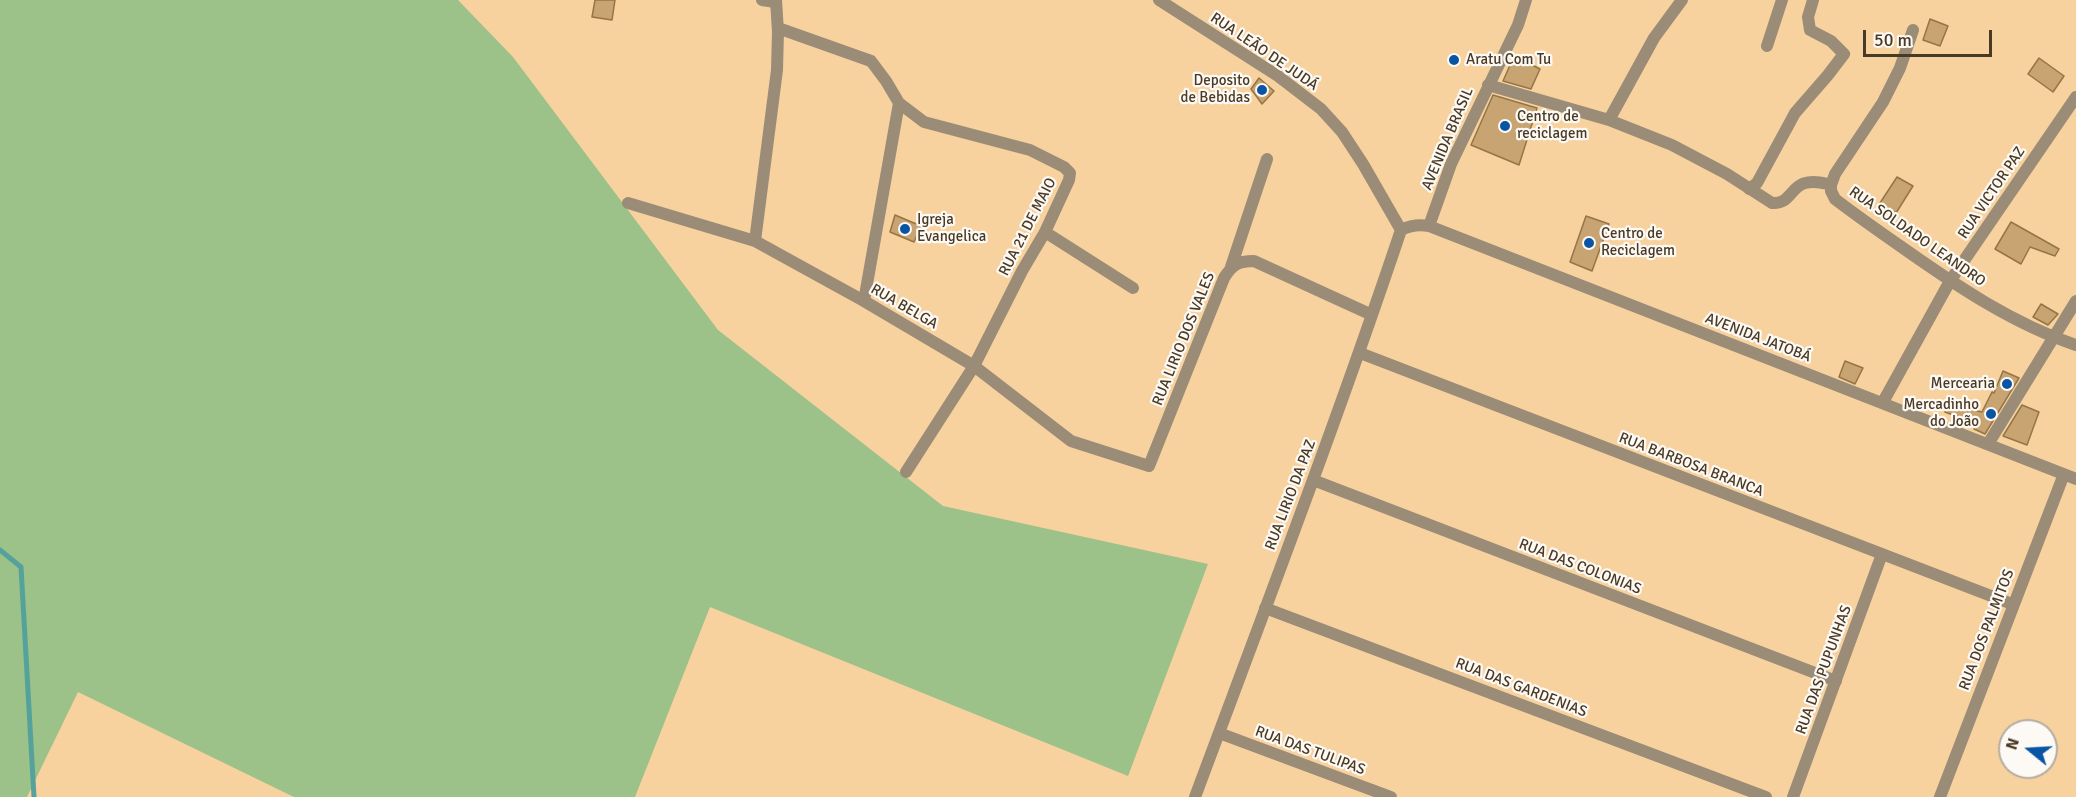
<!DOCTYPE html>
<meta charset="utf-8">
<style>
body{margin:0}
#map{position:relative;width:2076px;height:797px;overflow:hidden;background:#f7d29f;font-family:Signika,sans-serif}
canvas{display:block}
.north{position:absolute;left:1998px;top:719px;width:60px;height:60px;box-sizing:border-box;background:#fdf9f4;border:2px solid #b5ada1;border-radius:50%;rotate:288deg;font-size:16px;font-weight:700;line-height:24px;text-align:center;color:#493a25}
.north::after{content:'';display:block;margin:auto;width:21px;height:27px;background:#0955a4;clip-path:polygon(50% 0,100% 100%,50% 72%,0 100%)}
.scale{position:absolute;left:1863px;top:30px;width:129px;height:27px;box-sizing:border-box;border:3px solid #493a25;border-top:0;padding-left:8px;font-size:18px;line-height:21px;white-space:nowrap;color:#493a25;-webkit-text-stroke:4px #fdf9f4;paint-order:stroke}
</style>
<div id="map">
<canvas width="2076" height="797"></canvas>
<div class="north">N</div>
<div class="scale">50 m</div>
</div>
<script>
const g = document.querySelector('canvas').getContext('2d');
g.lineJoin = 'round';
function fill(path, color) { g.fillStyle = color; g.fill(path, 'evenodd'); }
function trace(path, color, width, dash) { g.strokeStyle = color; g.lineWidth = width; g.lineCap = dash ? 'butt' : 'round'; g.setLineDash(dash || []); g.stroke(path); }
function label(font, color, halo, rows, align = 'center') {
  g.font = font + ' Signika,sans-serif'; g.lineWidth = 4.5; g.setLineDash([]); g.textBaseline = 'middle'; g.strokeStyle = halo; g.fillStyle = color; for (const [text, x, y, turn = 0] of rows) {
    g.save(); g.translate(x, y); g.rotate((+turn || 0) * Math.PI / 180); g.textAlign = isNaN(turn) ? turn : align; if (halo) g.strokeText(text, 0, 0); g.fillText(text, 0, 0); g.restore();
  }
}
fill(new Path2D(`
 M0,0H458L513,57L718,330L943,506L1208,564L1128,776L710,607L635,797H294L78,692L27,797H0Z`), '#9cc189');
trace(new Path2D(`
 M0,550L21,567L34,797`), '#55a29c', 5);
const building = new Path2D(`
 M595,0H615L612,20L592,17Z
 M1930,19L1948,26L1940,46L1923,40Z
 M1514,56L1540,69L1531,89L1503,81Z
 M2039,58L2064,76L2053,92L2028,74Z
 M1259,78L1274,91L1262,104L1251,89Z
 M1493,95L1537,108L1519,165L1471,145Z
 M1897,177L1913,186L1896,213L1880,203Z
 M895,215L921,226L914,242L890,232Z
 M1586,216L1609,224L1592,271L1570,262Z
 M2011,222L2059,249L2055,256L2030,247L2021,264L1995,249Z
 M2041,304L2058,314L2048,325L2033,317Z
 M1845,361L1863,368L1855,384L1839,377Z
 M2003,371L2019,378L1985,434L1974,429L1976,424L1945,412L1948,404L1982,412L1992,392L1994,393Z
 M2022,405L2039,412L2027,445L2003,436Z`);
fill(building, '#c7a472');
trace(building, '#967544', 1.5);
trace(new Path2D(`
 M762,0L775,2
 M1159,0L1278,76L1321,109L1342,132L1363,164L1401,230
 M778,28L871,61L886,81L899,103L864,301
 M1767,46L1782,0
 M1488,85L1609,120L1672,145L1727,174L1772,203C1797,205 1787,172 1831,185V191L1835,199C1857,216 1880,232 1903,248C1957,286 2013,324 2076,345
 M899,103L924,122L1030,150L1064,167L1070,173L1069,180L1045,232L1022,271L974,366L906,472
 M1609,120L1654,38L1682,0
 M1831,185L1835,174L1883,102L1900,68L1913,30
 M1749,189L1757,183L1795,113L1828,75L1844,54L1831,41L1810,30L1808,17L1813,0
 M628,203L755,241L864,301L974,366L1071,441L1149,466L1224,278C1232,265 1238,261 1254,261L1372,315
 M1429,226L1451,164L1518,25L1526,0
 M1045,232L1133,288
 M755,241L777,70L778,32L776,0
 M1231,267L1267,159
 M1360,353L2012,604
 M1883,402L1950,281L2076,97
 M1988,444L2076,301
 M1313,480L1836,681
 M1265,608L1766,797
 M1219,733L1391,797
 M1195,797C1265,609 1337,421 1401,230C1411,225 1419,224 1429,226L2076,479
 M1793,797L1882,554
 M1940,797L2064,474`), '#9b8c77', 12);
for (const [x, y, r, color] of [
 [1454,60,6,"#0955a4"],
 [1262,90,6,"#0955a4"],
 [1505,126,6,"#0955a4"],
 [905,229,6,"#0955a4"],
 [1589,243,6,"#0955a4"],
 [2007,384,6,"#0955a4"],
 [1991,414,6,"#0955a4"]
]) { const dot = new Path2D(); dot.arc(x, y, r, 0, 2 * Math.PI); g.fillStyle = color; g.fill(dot); trace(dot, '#fdf9f4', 2); }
label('15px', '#493a25', '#fdf9f4', [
 ["RUA LEÃO DE JUDÁ",1264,52,34],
 ["AVENIDA BRASIL",1448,139,-67],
 ["RUA VICTOR PAZ",1992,193,-56],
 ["RUA 21 DE MAIO",1028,227,-63],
 ["RUA SOLDADO LEANDRO",1917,237,35],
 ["RUA BELGA",904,307,30],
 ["AVENIDA JATOBÁ",1758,338,21],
 ["RUA LIRIO DOS VALES",1184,339,-68],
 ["RUA BARBOSA BRANCA",1691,465,21],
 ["RUA LIRIO DA PAZ",1291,495,-69],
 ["RUA DAS COLONIAS",1580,567,21],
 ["RUA DOS PALMITOS",1987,630,-69],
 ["RUA DAS PUPUNHAS",1824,670,-70],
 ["RUA DAS GARDENIAS",1521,688,21],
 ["RUA DAS TULIPAS",1310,751,20]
]);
label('15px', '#493a25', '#fdf9f4', [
 ["Aratu Com Tu",1466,60],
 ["Deposito",1250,81,"right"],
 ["de Bebidas",1250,98,"right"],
 ["Centro de",1517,117],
 ["reciclagem",1517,134],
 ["Igreja",917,220],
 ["Evangelica",917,237],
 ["Centro de",1601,234],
 ["Reciclagem",1601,251],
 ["Mercearia",1995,384,"right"],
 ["Mercadinho",1979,405,"right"],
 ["do João",1979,422,"right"]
], 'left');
</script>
